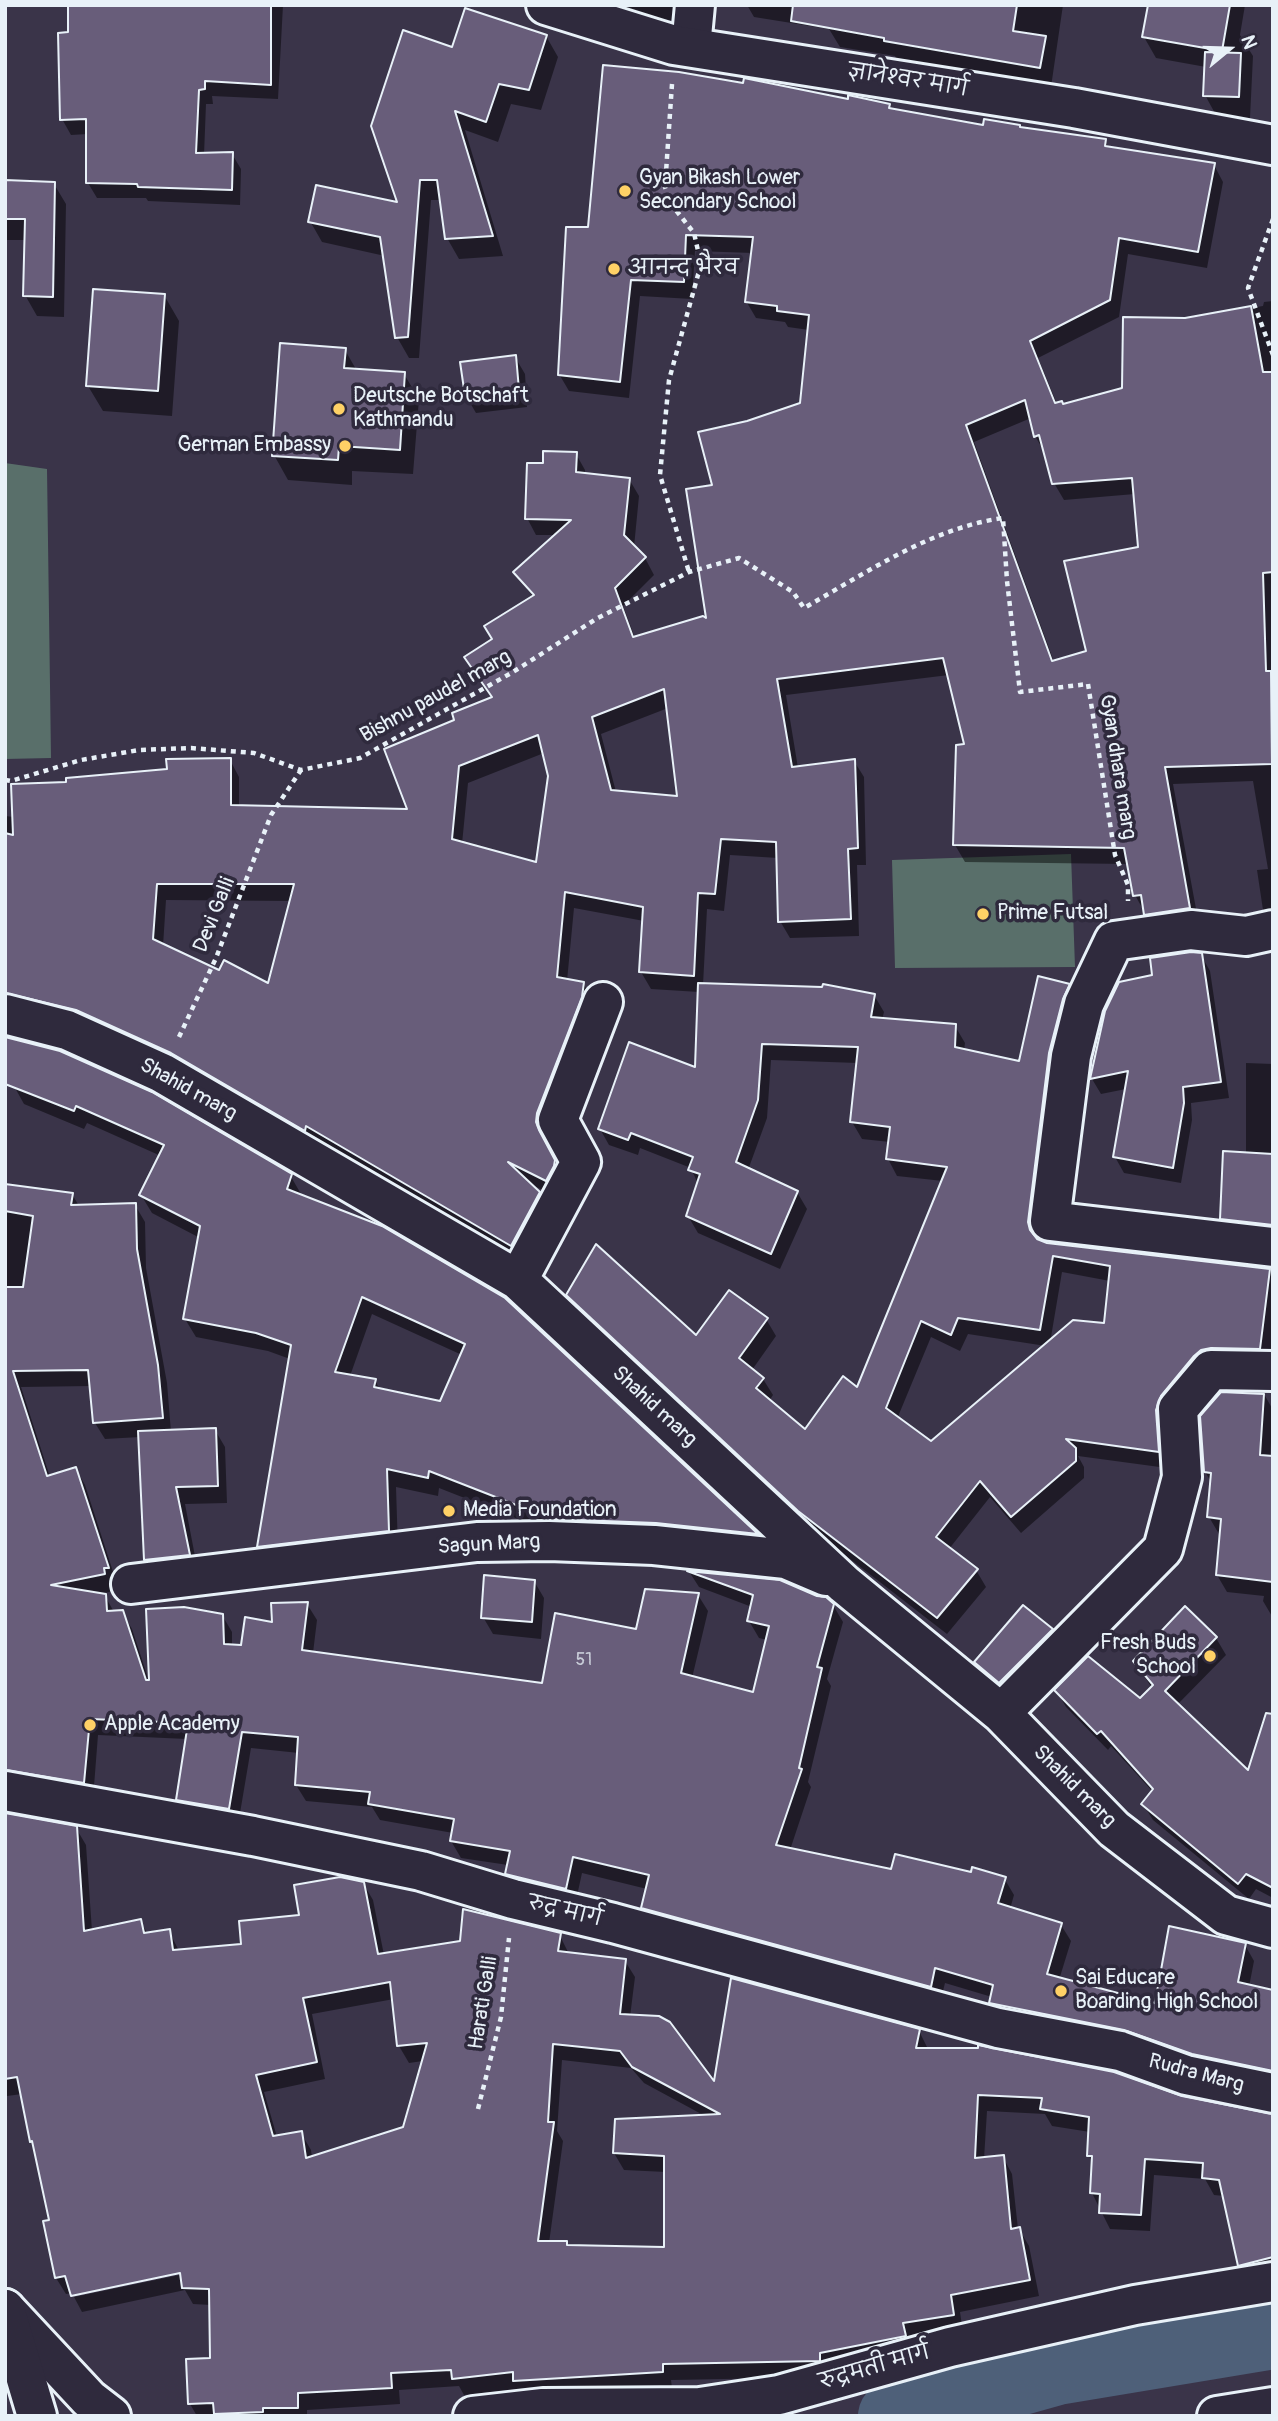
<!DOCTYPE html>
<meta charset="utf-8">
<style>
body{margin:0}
#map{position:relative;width:1278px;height:2421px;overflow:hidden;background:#3a3449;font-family:Pangolin,sans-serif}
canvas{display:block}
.frame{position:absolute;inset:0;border:7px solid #e8f1f8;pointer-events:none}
.north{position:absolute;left:1194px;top:14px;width:70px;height:70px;-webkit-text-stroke:5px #2f2a3d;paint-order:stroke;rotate:71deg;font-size:19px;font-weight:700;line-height:28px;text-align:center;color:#e8f1f8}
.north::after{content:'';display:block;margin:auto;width:24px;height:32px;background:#e8f1f8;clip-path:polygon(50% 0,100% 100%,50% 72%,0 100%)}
</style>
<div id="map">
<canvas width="1278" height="2421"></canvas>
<div class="frame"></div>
<div class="north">N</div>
</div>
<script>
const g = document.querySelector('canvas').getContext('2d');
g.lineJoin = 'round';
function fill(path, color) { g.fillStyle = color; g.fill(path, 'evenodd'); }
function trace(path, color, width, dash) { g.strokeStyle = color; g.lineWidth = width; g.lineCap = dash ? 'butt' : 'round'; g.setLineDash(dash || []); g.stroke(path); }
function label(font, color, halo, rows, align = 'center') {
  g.font = font + ' Pangolin,"Playpen Sans Deva",sans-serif'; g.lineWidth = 7; g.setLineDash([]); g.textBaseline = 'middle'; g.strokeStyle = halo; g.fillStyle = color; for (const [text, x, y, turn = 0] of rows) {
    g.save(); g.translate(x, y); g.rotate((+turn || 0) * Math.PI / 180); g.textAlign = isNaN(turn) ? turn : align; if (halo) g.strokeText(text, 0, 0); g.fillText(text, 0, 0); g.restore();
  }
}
fill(new Path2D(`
 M5,463L47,469L51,758L5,759Z
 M1071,854L1075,967L895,968L892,860Z`), '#596f6a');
fill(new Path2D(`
 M70,5H283L278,99L212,96L213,104H206L204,155L232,154L241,169L240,205L148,201L146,198H97L88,183V134L71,135L62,119L70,34Z
 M621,5H693L684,22L645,17L643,13L623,10Z
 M747,5H1063L1051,87L897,60L895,56L840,47L829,29L754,17Z
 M1149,5H1245L1240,35L1253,56L1250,118L1217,117L1205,95L1206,67L1156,58L1144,37Z
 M546,36L558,57L541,110L511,104L498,142L465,130L503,256L459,259L447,238L442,200H431L419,358H409L397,337L385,256L322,242L310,221L400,204L454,49Z
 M849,101L889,106L892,111L984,127L1020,129L1105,141L1109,148L1214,165L1223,182L1207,268L1128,254L1119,317L1038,358L1057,404L1063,406L1124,390L1185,319L1263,306L1264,302L1273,301V926L1263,910L1257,870L1268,869L1253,781L1173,784L1199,925L1155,931L1135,895L1129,864L965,862L955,845L966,745L949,675L786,695L798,768L854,761L864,777L866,865H857L859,936L790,938L780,921L778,858L730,855L724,911L707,909L703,985L874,995L884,1012L882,1020L955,1026L965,1043L964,1050L1020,1063L1068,985L1078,1002L1058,1071L1036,1240L1047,1244L1273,1270V1365L1222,1364L1167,1468L1078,1456L1084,1467V1478L1021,1533L990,1497L949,1549L976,1570L986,1587L947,1634L810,1528L578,1312L568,1295L696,1338L766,1319L776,1336L752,1370L763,1379L773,1395L769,1401L805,1431L858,1390L943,1181L897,1176L888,1159L890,1142L862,1139L852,1122L858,1063L771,1060L767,1118L748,1170L797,1192L807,1209L780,1269L698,1233L688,1216L698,1184L691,1168L640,1148L638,1155L609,1145L600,1129L697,1070L699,992L651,989L641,972L644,921L574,908L567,981L583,983L593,1000L546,1130L545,1140L547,1149L564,1179L556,1196L530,1184L539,1193L549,1210L521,1262L5,1009V816L14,817L68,784L230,760L239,777V807L410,810L457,721L493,699L466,658L494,640L533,597L516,572L556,535H536L527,518L545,465L576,454L585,470V475L629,479L639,496L634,547L645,558L654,575L623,606L635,638L709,624L714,486L748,422L802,405L809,330L788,327L785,322L756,318L746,301L753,253L695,251L692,299L640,296L629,398L569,391L559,374L590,229ZM1031,418L1035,436L1045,453L1054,483L1064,500L1135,494L1140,548L1088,652L1054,662L974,442ZM668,708L679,798L616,792L601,734ZM544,753L549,776L538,864L462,844L468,783ZM166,900L291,901L269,986L220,972L163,946ZM1062,1272L1110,1281L1106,1325L1050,1343ZM968,1334L1046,1346L931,1443L897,1419L931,1337L960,1351Z
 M5,182L54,184L66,204L64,317L37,316L25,295L26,240H5Z
 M164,295L179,321L172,416L103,411L88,386Z
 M345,350L357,371L404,374L419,399L413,474L352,471V485L288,480L274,455Z
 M515,357L525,374L527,407L476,413L466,396L462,364Z
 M1201,955L1210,971L1229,1098L1191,1103L1192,1120L1181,1183L1124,1173L1115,1157L1126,1089L1101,1094L1092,1079L1106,1012L1154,976Z
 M30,1045L290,1175L301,1194L300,1196L504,1299L757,1535L766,1552L564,1537L439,1488L438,1496L396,1487L398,1549L269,1564L259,1546L290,1359L268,1351L196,1337L185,1319L200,1238L152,1213L141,1195L161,1156L87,1123L84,1129L24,1104L14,1086ZM372,1314L462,1355L441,1403L380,1390L375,1380L350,1376Z
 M1246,1063L1273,1064V1240L1231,1235L1221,1218L1246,1154Z
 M5,1187L72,1194L79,1206L135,1205L145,1222L146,1268L167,1383L171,1432L215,1430L225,1447L227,1503L185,1504L198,1572L155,1577L146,1560L140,1437L105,1439L95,1423L92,1386L21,1387L50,1477L76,1469L85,1485L117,1584L113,1585V1591L96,1595L105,1596L114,1612H122L132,1629L150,1684L222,1615L232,1632V1646L242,1647L307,1604L317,1620L313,1653L544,1685L698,1595L708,1611L692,1678L755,1694L767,1640L759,1638L749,1621L752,1607L699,1587L690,1573L780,1582L833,1605L843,1622L827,1679L831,1686L808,1782L811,1787L790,1850L892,1871L1004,1878L1014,1895L1010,1909L1061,1925L1071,1941L1059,1980L1156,2005L1245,1945L1254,1961L1249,1987L1273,1992V2085L1000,2019L991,2003L992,1997L945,1983L940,2003L652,1924L643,1908L647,1889L582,1873L575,1905L516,1890L506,1873L508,1865L461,1858L451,1841L453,1833L380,1820L372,1807L306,1801L296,1785L299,1753L251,1748L238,1825L188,1816L178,1799L187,1739L98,1735L93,1799L5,1788Z
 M1264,1394L1273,1410L1270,1458H1273V1618L1263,1601L1264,1596L1227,1592L1217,1575L1222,1534H1219L1209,1517L1212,1483L1205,1472Z
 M534,1581L544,1598L541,1639L493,1634L483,1617Z
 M1023,1607L1052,1630L1060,1645L1009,1697L984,1677L976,1662Z
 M1185,1609L1216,1638L1226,1655L1177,1705L1249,1773L1273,1717V1898L1256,1889L1249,1899L1153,1820L1143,1804L1153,1792L1111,1746L1108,1750L1066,1707L1056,1690L1141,1700L1152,1688L1135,1662Z
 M5,1815L76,1828L86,1845L92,1931L140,1921L148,1934L169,1931L179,1951L243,1945L363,1883L373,1900L384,1955L559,1934L569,1954L625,1961L635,1977L630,2017L715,2086L919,2031L928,2049L1273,2116V2276L1249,2282L1240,2265L1224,2196L1214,2195L1205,2179L1154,2175L1150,2231L1110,2229L1092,2193L1093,2164L1089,2156L1090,2132L1052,2126L1045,2114L987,2111L984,2159L1003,2157L1012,2174L1018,2229H1019L1029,2246L1039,2296L960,2312L963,2332L829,2377L671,2380L672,2388L525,2397L520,2389L464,2395L459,2386L399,2390L400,2404L307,2410V2416H197L190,2404L211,2360V2305L193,2304L185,2290L82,2312L74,2297L189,2273L188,2269L74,2294V2297L72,2293L66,2294L56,2278L46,2223L51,2221L22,2094L7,2096L5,2094ZM394,1999L399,2046L409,2063L423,2061L405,2128L312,2158L311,2150L301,2133L277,2137L264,2092L325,2079L312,2014ZM562,2060L631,2068L644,2083L705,2116L614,2153L624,2170L666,2172V2249L568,2247L566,2243H549L563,2141L557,2131Z`), '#0007');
trace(new Path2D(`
 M893,2416L1057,2370L1273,2334`), '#4e6079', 70);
const building = new Path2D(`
 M68,5H271V85L205,81V89L199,90L196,153L233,152L232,190L138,187L137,184L86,183V119L60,120L58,33L68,32Z
 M793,5H1017L1013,31L1046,36L1040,68L884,41V38L791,21Z
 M1148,5H1230L1222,51L1142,37Z
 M465,8L547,35L529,90L499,84L486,122L455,111L493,236L445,239L437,180H420L408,337L395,338L380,237L308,222L316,185L397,202L371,126L403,30L452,47Z
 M1205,52L1241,53L1239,97L1203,96Z
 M603,65L679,72L743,83L744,78L848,99V95L890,104L889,108L983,125L984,119L1020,125V127L1106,139L1105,146L1215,163L1198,252L1119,238L1110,300L1030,341L1055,403L1062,401L1063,404L1122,388L1123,317L1185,318L1251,306L1263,372H1273V572L1263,573L1266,671H1271L1272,764L1165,767L1190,908L1144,915L1141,895L1133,896L1124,848L953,845L956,745L964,744L943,658L777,679L792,767L855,759L858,848L848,849L851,919L778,922L776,842L721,839L715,894L698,893L694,976L639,972L643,907L565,892L557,977L584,982L582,997L537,1113L536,1122L539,1130L555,1160L554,1166L546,1181L508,1162L540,1192L511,1246L306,1126L305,1131L171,1053L76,1010L5,993V833L13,835L11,784L66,782V778L167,769L166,759L231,758V805L407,809L384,749L454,720L452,713L492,697L464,657L492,639L484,626L534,595L513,572L571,520L525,519L527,463H543V451L577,452L576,472L630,478L624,535L646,557L615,588L633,637L703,616L706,618L686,489L712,485L698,432L747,421L800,403L809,315L777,311V306L745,302L753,237L686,235L684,282L631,280L620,382L558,375L566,227H588ZM1025,400L1034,437L1039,435L1052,484L1132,478L1138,547L1064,561L1086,651L1052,661L966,425ZM664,689L677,796L611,790L592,717ZM538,735L548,776L536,862L452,839L459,766ZM157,884H294L268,983L224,960L219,970L153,939Z
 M5,180L55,182L53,297L23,296L25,219H5Z
 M93,289L165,294L158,391L86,386Z
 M280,343L346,348L344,368L405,372L400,450L339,446L338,460L272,456Z
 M516,355L519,390L465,396L460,362Z
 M1191,952L1202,953L1221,1082L1183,1087L1184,1103L1173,1168L1113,1157L1128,1071L1090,1079L1105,1011L1119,982L1152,975L1150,958Z
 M1038,976L1070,984L1063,999L1049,1053L1028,1222L1030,1230L1037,1239L1047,1243L1270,1269L1260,1349L1211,1348L1201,1350L1194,1356L1161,1396L1156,1410L1159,1452L1066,1439L1076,1448V1461L1011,1517L980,1481L936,1537L978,1569L937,1618L798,1511L566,1295L596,1244L696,1335L729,1290L768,1318L739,1358L764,1378L756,1388L805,1429L843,1376L857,1387L947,1167L886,1159L890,1127L850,1122L858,1047L762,1044L758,1100L736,1162L798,1191L771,1254L686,1216L700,1174L688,1170L693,1157L631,1133L628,1140L598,1129L629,1042L695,1067L698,983L822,987L823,984L875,994L871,1017L956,1024L955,1047L1019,1061ZM1053,1256L1110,1266L1104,1323L1073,1320L931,1441L886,1408L921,1321L951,1335L958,1318L1040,1330Z
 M5,1037L60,1051L152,1092L292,1174L287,1189L382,1226L505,1298L758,1534L656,1523L552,1519L429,1471L428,1478L387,1469L389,1531L257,1547L291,1345L256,1333L183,1319L200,1226L139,1195L164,1145L76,1106L74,1111L5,1084ZM362,1297L465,1344L440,1401L374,1387L376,1379L335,1372Z
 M1223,1151L1273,1154V1225L1220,1219Z
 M5,1184L73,1193L71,1205L136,1203L137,1249L158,1365L163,1418L93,1423L88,1370L13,1371L47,1476L76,1467L109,1568H104L105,1574L51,1585L106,1594L107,1611L123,1610L146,1680H149L146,1609L184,1607L223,1614L224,1644L241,1645L245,1617L272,1622L271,1603L308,1602L302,1650L542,1683L555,1613L636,1629L645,1589L699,1593L681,1673L753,1692L769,1626L747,1621L753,1595L687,1571L780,1580L817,1596L826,1597L834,1604L817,1667L822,1668L799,1768L802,1769L776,1845L891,1869L895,1854L971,1872L972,1867L1006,1877L998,1903L1062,1923L1047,1974L1155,2003L1169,1926L1246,1943L1238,1982L1273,1990V2071L1192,2054L1124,2030L989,2003L993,1985L935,1968L931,1987L641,1908L649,1875L573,1857L566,1889L505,1874L510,1851L450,1841L454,1819L368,1804L370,1792L295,1785L298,1737L242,1732L229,1809L176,1800L188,1723L90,1719L84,1783L5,1770V1287H23L33,1216L5,1211Z
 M1221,1392L1264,1394L1260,1455L1273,1456V1582L1216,1575L1221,1519L1207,1517L1211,1473L1204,1472L1200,1416Z
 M216,1428L218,1486L176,1487L190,1555L144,1560L138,1431Z
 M484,1575L535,1580L532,1622L481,1618Z
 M1023,1605L1053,1629L999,1683L974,1662Z
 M1185,1606L1217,1637L1165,1691L1248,1770L1266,1713L1273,1714V1888L1246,1874L1238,1884L1141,1804L1153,1789L1101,1731L1097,1734L1054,1690L1088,1656L1140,1698L1153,1685L1133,1661Z
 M5,1813L77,1826L84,1931L141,1919L144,1933L170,1929L173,1950L241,1944L239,1921L299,1915L294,1885L340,1877L364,1882L378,1954L460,1941L463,1909L561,1933L558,1951L626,1959L620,2014L659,2016L670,2022L714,2081L731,1978L920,2029L916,2048H978V2045L1114,2072L1182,2096L1273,2114V2257L1238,2266L1219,2180L1202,2178L1203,2163L1145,2159L1141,2215L1099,2213L1100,2194L1090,2193L1092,2156H1087L1089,2117L1040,2109L1042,2098L978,2095L975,2158L1004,2155L1011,2229L1020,2227L1030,2280L951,2295L954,2315L903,2323L906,2336L820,2353V2361L663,2364V2372L513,2381V2372L452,2379L451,2370L391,2373L392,2388L298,2393V2408H263V2412L214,2414L213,2403L188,2404L186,2359L210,2358L209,2289L182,2288L180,2273L71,2296L65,2276L55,2278L43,2221L49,2220L32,2141L30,2142L17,2077L5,2079ZM390,1982L397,2046L427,2043L403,2127L306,2158L302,2131L273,2136L256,2075L317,2062L303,1998ZM553,2044L620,2051L632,2067L720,2114L615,2119L613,2153L664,2156V2247L567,2245V2241H538L554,2122H548Z`);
fill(building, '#685d7a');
trace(building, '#e8f1f8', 2);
const minor = new Path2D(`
 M691,47L695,5
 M1273,930L1246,936L1191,930L1114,941L1084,1004L1071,1056L1050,1221L1273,1247
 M5,1014L67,1030L162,1073L518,1280L844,1584L1001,1713L1114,1829L1226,1915L1273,1928
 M518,1280L581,1162L558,1120L603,1002
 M131,1584L477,1542L549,1541L654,1545L786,1559L826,1576
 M1001,1713L1163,1549L1182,1477L1178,1409L1211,1370L1273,1371
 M5,1791L253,1836L421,1871L513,1899L613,1923L998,2028L1120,2051L1186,2075L1273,2093`);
const tertiary = new Path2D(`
 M5,2309L89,2399L111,2416
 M473,2416L543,2408L700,2407L779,2395L950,2347L1135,2305L1273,2282
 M1217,2416L1273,2407`);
const secondary = new Path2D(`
 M546,5L674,45L1074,108L1273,145
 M5,2309L37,2416`);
trace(minor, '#e8f1f8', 44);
trace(tertiary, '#e8f1f8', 44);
trace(secondary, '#e8f1f8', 44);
trace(new Path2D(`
 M672,84L665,187L671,204L694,233L701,264L669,380L660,475L689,572
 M1273,219L1248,288L1273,355
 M5,780L11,781L81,760L139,750L191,748L254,753L301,770L360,758L513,672L596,619L689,572L739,558L793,592L804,608C866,573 931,528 1003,518L1007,581L1020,692L1088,684L1115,855L1128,885V901
 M179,1037L216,958L271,815L301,770
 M478,2109L501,2017L509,1938`), '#e8f1f8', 4.5, [5, 5]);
trace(minor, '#2f2a3d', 38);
trace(tertiary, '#2f2a3d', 38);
trace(secondary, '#2f2a3d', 38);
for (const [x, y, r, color] of [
 [625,191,7,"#ffd166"],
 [614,269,7,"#ffd166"],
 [339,409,7,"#ffd166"],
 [345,446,7,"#ffd166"],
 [983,914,7,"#ffd166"],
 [449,1511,7,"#ffd166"],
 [1210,1656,7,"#ffd166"],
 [90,1725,7,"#ffd166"],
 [1061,1991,7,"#ffd166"]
]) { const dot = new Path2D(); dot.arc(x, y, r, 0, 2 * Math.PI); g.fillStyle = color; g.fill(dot); trace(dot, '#2f2a3d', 2.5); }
label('18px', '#c8ccd8', null, [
 ["51",584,1660]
]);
label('21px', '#e8f1f8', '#2f2a3d', [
 ["ज्ञानेश्वर मार्ग",908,81,9],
 ["Bishnu paudel marg",436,697,-29],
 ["Gyan dhara marg",1117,767,81],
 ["Devi Galli",215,915,-68],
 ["Shahid marg",188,1090,29],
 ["Shahid marg",654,1407,43],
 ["Sagun Marg",489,1545,-3],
 ["Shahid marg",1074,1787,45],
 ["रुद्र मार्ग",565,1912,13],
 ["Harati Galli",484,2003,-81],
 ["Rudra Marg",1196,2074,15],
 ["रुद्रमती मार्ग",875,2368,-16]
]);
label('21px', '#e8f1f8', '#2f2a3d', [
 ["Gyan Bikash Lower",639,179],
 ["Secondary School",639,203],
 ["आनन्द भैरव",628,269],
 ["Deutsche Botschaft",353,397],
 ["Kathmandu",353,421],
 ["German Embassy",331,446,"right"],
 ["Prime Futsal",997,914],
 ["Media Foundation",463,1511],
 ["Fresh Buds",1196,1644,"right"],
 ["School",1196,1668,"right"],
 ["Apple Academy",104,1725],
 ["Sai Educare",1075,1979],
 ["Boarding High School",1075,2003]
], 'left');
</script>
